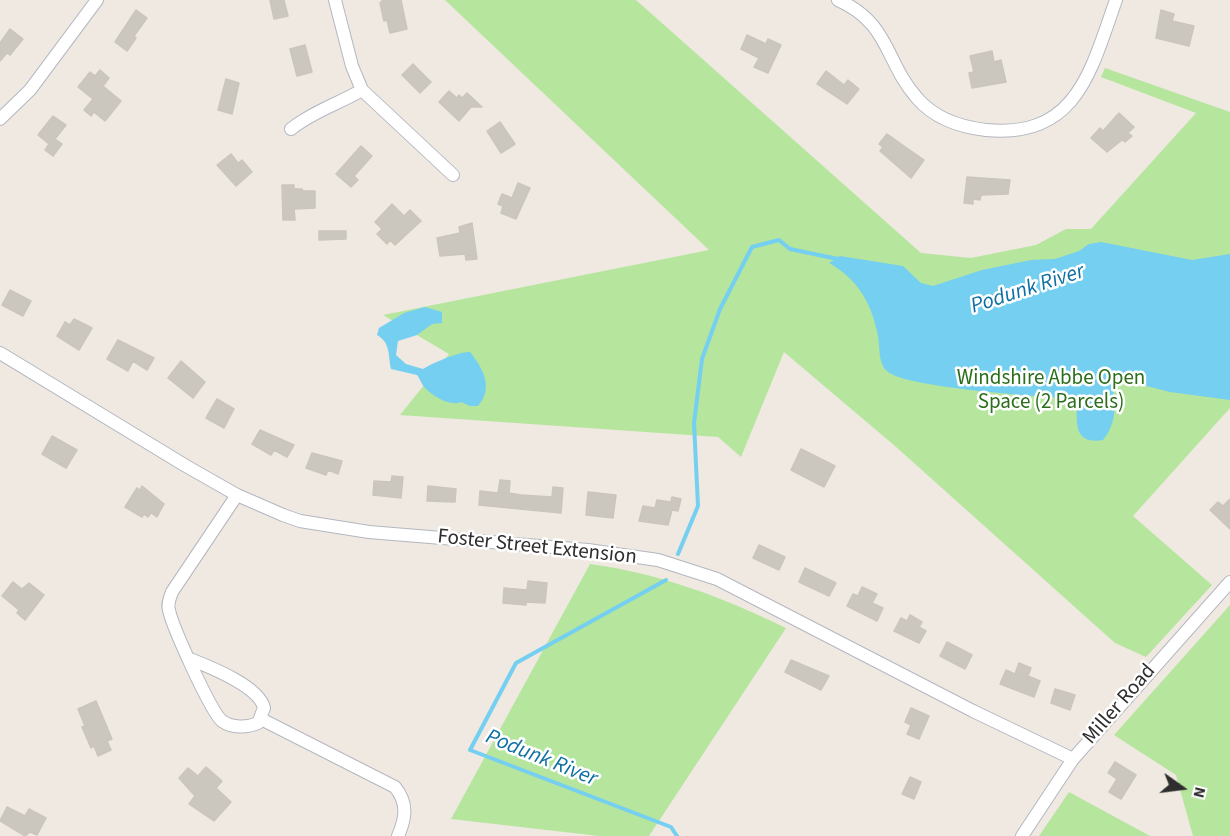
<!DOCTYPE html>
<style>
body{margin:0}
#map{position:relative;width:1230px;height:836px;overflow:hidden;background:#efe9e1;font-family:"Source Sans 3",sans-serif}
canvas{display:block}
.north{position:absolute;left:1152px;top:758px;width:60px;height:60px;-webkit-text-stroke:4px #fff;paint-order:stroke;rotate:104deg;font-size:16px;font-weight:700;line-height:24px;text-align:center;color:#2e2e2e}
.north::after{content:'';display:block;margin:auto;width:21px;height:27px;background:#2e2e2e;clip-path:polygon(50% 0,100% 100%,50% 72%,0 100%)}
</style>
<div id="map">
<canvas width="1230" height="836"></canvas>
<div class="north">N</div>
</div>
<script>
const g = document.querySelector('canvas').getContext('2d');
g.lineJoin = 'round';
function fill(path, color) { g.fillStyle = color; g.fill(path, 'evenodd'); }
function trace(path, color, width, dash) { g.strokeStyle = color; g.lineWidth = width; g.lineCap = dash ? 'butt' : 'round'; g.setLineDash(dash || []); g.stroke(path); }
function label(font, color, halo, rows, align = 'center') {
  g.font = font + ' "Source Sans 3",sans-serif'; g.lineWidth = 5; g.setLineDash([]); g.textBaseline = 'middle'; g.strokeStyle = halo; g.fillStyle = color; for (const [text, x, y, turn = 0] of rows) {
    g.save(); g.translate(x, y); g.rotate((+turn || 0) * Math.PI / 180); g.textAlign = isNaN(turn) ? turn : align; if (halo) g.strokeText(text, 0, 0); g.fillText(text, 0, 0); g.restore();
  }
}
fill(new Path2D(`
 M445,0H636L921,253L971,258L1036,245L1066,229H1091L1196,113L1101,77L1105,68L1230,112V408L1133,516L1212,585L1146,657L1115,643L895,446L784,352L741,457L718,437L400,415L449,354L383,315L709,250Z
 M590,564C662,574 722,597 786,628L649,836H599L451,819Z
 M1230,605V836H1193L1176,775L1114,735Z
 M1069,792L1150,836H1039Z`), '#b6e59e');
fill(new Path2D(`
 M1101,242L1192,260L1230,254V400L1170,392L1123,380L1112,385C1117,403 1116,425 1103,440C1072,445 1077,421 1077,399C1046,397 903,388 887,371C878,363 880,347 878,336C872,304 858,279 829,263L840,256L903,266L921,283L933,286L982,270L1031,260L1055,259L1079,251L1089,244Z
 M425,307L442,312V323L432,324L417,335L398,341L396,355L406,364L423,369C432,363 461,351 470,352C483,368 494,388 478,406H470L461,402C450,407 433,396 425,388C422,385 420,379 417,375L391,369C388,356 391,343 377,335L379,328L404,313Z`), '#75cff0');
trace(new Path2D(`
 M678,554L698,506L694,423L702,359L720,309L752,247L779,240L790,249L838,259
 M666,580L516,663L470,750L671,827L677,836`), '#75cff0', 4);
const building = new Path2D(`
 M270,0H284L288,16L274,19Z
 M383,0H401L407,29L390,33L387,20L384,21L380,3Z
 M136,10L147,18L134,36L136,38L127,51L115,42Z
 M1161,10L1174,14L1172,21L1194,26L1189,46L1156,38Z
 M10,29L23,39L10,55L7,53L0,61V43Z
 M747,35L766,44L768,39L781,45L768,73L754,67L759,58L741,49Z
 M305,45L312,72L297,76L290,49Z
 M992,51L994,62L1001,60L1006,82L972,88L969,73L974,72L970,56Z
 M413,64L431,82L420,93L402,75Z
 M100,70L109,78L103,86L121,101L105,121L94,112L91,116L84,110L93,99L78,87L90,72L95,76Z
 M826,71L844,85L848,80L859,89L847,104L817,84Z
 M226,79L239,83L232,114L218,110Z
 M449,91L457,98L459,95L462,98L467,93L482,107H471L459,121L439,102Z
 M1119,113L1134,127L1128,133L1132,136L1125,142L1122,140L1107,152L1091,138L1100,128L1103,131Z
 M53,116L66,125L55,139L62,144L53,156L45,150L49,144L38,135Z
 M500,122L515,144L501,153L487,131Z
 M887,134L924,160L911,178L880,151L883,147L879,144Z
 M361,146L372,156L354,176L358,180L351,187L336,174Z
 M231,154L238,163L242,160L252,172L236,186L217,165Z
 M967,177L1010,180L1008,194L981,195L980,200L973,199V204L964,203Z
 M518,183L530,188L516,219L501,213L503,206L498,204L502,194L512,198Z
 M282,185H294V189H302L303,191H315V208L294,209L295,220H283Z
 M392,204L404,216L410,210L421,221L395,245L390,240L387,244L377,234L382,229L375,222Z
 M472,223L477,259L466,260L465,254L440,256L437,238L460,233L459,227Z
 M319,231H346V239L319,240Z
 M10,290L31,301L23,316L2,305Z
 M74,319L92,328L79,350L57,336L65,322L70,325Z
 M118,340L154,358L147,370L133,361L128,371L107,359Z
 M181,361L205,382L193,398L168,378Z
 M217,399L234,409L224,428L206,418Z
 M260,430L294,445L287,457L274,450L271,455L252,444Z
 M52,436L77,450L66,468L42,454Z
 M801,449L835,466L824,487L791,470Z
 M312,453L342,461L338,474L328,470L326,475L306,468Z
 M392,476L403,477L401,498L373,495L374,481L391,482Z
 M500,480L510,481L509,493L521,495L552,497L553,487L563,488L561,513L479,505L480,491L498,493Z
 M142,486L164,504L157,517L151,513L148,517L144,514L142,517L125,507L137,488L140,490Z
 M428,486L456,489L455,502L427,501Z
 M588,492L616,495L613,518L586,515Z
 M672,497L681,499L678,511L672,510L668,525L639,521L643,506L655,508L657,500L671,502Z
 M1230,499V529L1210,510L1218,502L1223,506Z
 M759,545L785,557L779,570L753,558Z
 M805,568L836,583L829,596L799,582Z
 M528,581L547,583L545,603L526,602V605L503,603L504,588L527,590Z
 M13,582L22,589L29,583L44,595L25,620L17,613L19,610L2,596Z
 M862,587L877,594L872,603L883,608L877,621L847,606L853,594L858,596Z
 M910,615L922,622L919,627L926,631L919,643L894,631L901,618L907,621Z
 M947,642L972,655L965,669L940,656Z
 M791,660L829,676L821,690L785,672Z
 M1019,663L1031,668L1028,676L1040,681L1034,697L1000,684L1006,670L1015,674Z
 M1055,689L1075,695L1070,710L1051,703Z
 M96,701L112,739L107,741L111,750L98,756L94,746L91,748L82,727L85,726L78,709Z
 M911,708L929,716L919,739L907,734L911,725L905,722Z
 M1115,762L1136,775L1121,799L1109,792L1117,779L1108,773Z
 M206,767L222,781L216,788L231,802L214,821L189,804L195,796L179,778L188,768L198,776Z
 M910,777L921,782L914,799L902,794Z
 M7,807L25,816L29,809L46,818L37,835L30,832L25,836L0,821Z`);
fill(building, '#cbc7bf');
trace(building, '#cbc5ba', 1.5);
const minor = new Path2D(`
 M335,0L352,66L362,90L453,175
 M838,0C890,23 885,62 917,98C934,118 960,127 986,130C1077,139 1091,70 1116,0
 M0,119L30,90L97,0
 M291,129C312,112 338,104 362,90
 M0,353L186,466L237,495L283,515L300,521L369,532L588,550L658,560L717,579L973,711L1073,759
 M190,659C210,667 259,686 264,708L258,723C247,728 232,728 222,721C211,712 172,626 169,610C167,604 170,598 172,592L237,495
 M261,719L395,787C408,803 406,818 398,836
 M1022,836L1073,759L1230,582`);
trace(minor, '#b4b7c1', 14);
trace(minor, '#fff', 12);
label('21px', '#2c6e1b', '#fff', [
 ["Windshire Abbe Open",1051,379],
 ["Space (2 Parcels)",1051,403]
]);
label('21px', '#2e2e2e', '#fff', [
 ["Foster Street Extension",537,548,6],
 ["Miller Road",1120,705,-49]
]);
label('italic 22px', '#0d6fa3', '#fff', [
 ["Podunk River",1028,290,-18],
 ["Podunk River",541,759,22]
]);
</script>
